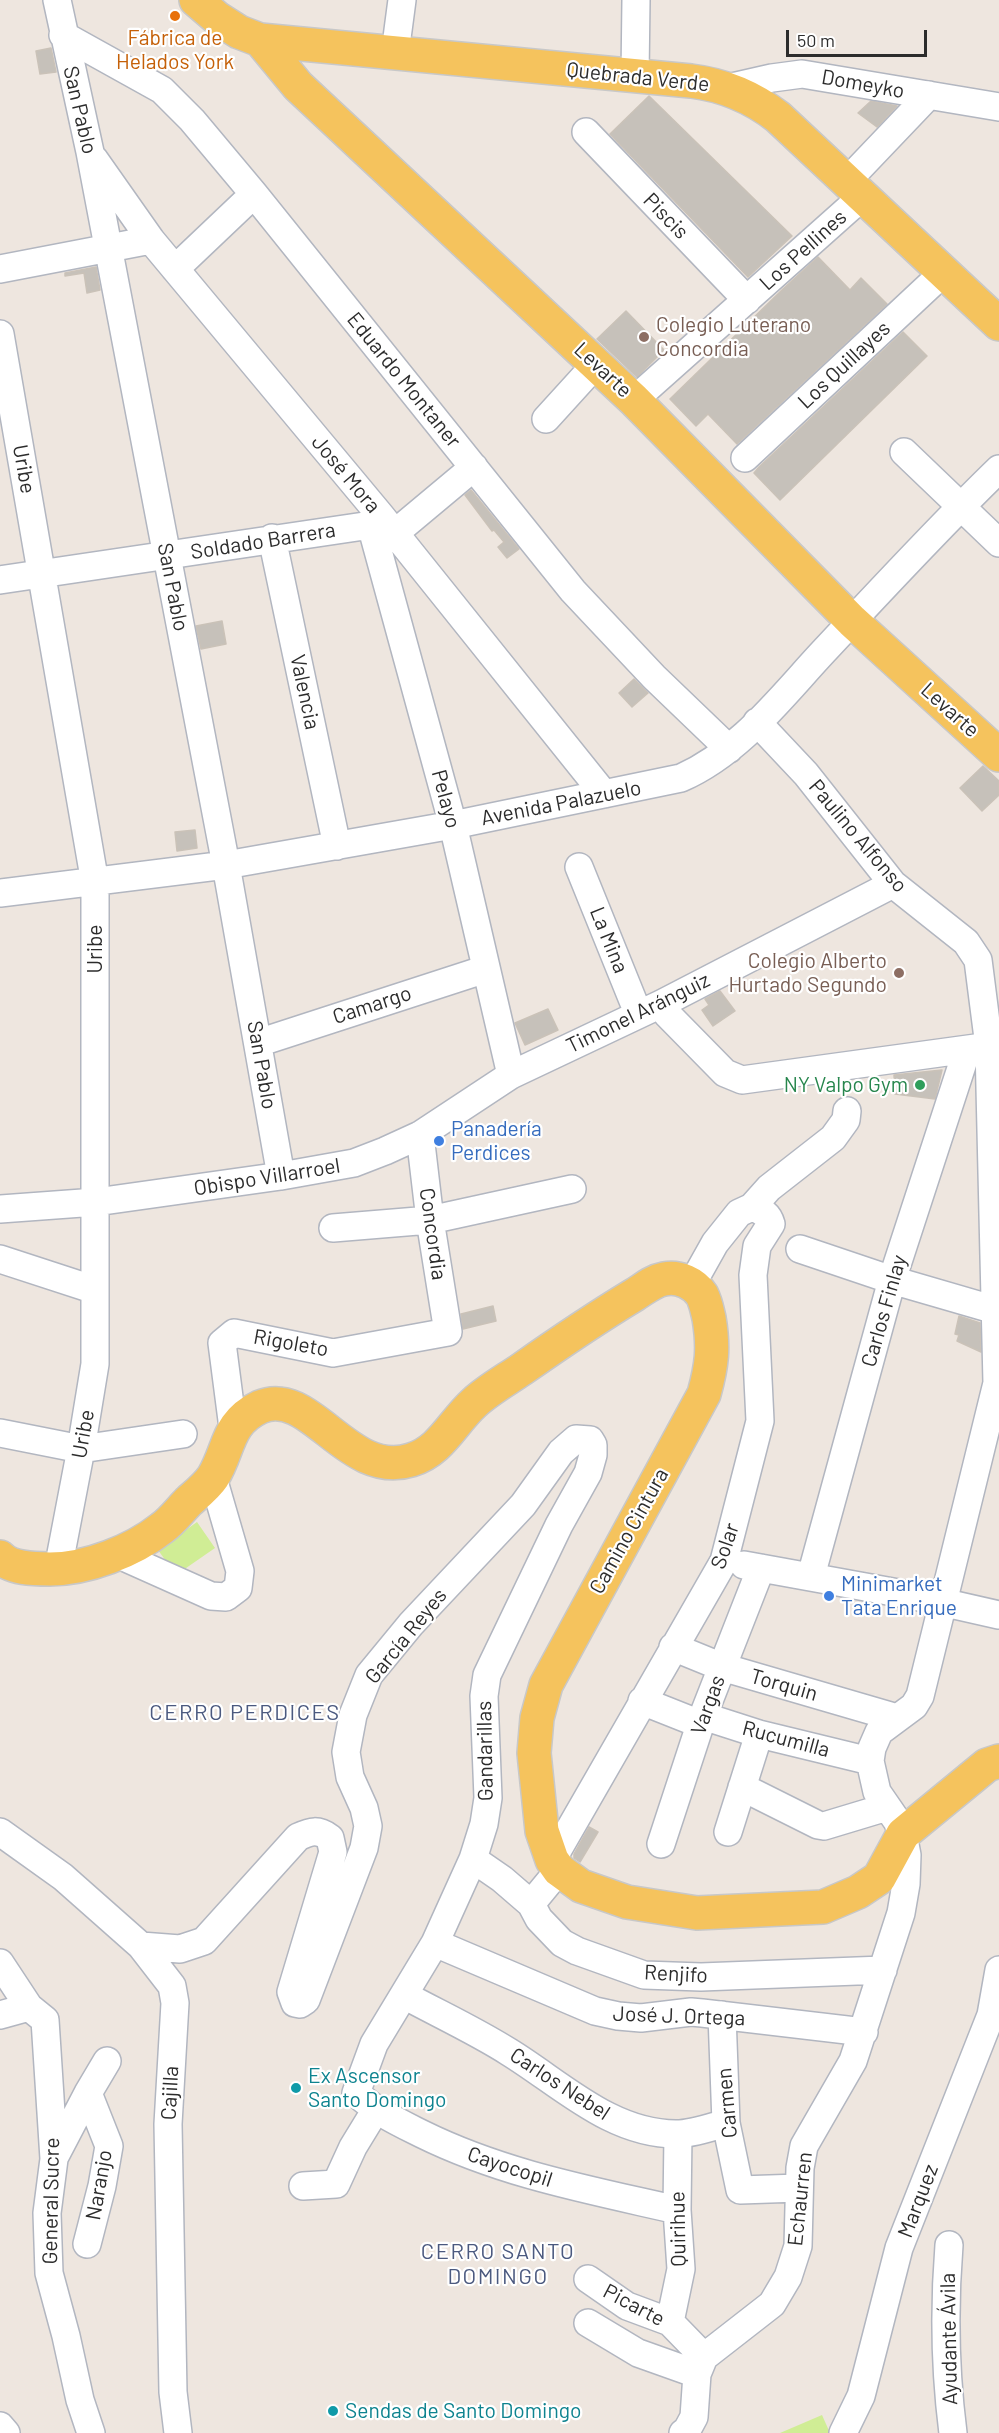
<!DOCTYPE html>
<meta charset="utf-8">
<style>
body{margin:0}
#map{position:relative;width:999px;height:2433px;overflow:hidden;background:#eee6df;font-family:Barlow,sans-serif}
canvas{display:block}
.scale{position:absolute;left:786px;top:30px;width:141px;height:27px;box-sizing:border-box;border:3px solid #2c2c2c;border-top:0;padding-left:8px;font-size:18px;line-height:21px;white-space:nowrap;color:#2c2c2c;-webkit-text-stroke:4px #fff;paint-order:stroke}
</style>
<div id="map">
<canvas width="999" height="2433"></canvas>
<div class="scale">50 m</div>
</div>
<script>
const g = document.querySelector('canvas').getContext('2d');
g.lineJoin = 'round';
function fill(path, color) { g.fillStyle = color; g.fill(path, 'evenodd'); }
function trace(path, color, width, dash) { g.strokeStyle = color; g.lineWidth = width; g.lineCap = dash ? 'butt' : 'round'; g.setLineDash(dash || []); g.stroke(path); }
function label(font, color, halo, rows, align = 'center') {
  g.font = font + ' Barlow,sans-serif'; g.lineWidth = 4.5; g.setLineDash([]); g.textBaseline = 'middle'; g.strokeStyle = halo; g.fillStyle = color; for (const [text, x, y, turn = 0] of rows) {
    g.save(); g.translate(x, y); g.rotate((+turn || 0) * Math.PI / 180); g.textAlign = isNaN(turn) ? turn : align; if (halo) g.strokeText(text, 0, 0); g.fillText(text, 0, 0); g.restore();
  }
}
fill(new Path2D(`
 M197,1522L215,1548L176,1575L158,1550Z
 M822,2415L830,2433H780Z`), '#d0ed95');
const building = new Path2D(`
 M51,48L56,72L40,74L36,51Z
 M649,96L792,236L748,277L610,134Z
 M871,101L897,106L877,127L858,113Z
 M818,257L850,290L861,278L887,304L737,444L708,414L696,426L670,399L783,289Z
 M96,267L100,290L87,293L84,273L65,276V273Z
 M626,311L664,350L637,377L597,339Z
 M903,332L927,356L780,500L754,473L759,467Z
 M471,490L519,549L507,558L498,547L504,542L494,530L492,531L465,495Z
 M222,621L226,644L201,649L196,626Z
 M634,679L648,693L632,707L619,693Z
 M983,766L999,781V795L982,811L960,788Z
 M195,830L197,848L177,851L175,832Z
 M720,991L735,1011L713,1026L702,1010L709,1005L705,999Z
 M548,1009L558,1030L525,1045L515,1023Z
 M942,1070L935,1099L895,1094L894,1075Z
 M493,1306L496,1321L463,1329L461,1314Z
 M959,1316L980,1323L981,1352L957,1341L959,1335L955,1334Z
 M589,1827L598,1832L580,1862L574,1858V1854Z`);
fill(building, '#c6c1ba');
trace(building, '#cac2b8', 1.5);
const minor = new Path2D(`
 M57,0L90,152L167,556L226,865L281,1176
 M63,35L162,90L192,120L254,194L573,591L654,677L729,749
 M395,53L402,0
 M635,76L636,0
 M728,88L772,78L802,74L999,107
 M586,132L747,300
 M94,159L151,240L381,516L604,794
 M847,181L929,95
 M0,269L151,240
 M175,269L254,194
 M0,334L95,883V1364L81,1449L58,1569
 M634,400L863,196
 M546,419L596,364
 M904,452L999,543
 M745,458L944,272
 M371,525L453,825L511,1075
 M395,533L474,467
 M272,538L337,846
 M0,580L371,525L381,516
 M579,867L638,1013
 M0,893L226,865L453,825L681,778C740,752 781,697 824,651C882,589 939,527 999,469
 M667,1014L725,1073L742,1080L983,1047
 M258,1043L486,969
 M0,1209L96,1202L281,1176L354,1163L385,1151L420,1135L511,1075L661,1004L893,884
 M333,1228L430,1220L572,1189
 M800,1249L892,1280L999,1311
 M0,1259L95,1290
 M692,1284L715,1243L739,1213L752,1207L769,1188L833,1138L846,1120L847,1111
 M233,1428L222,1343L234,1333L333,1353L448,1332L430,1220L420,1135
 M0,1433L81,1449L183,1434
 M117,1554L211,1596L226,1597L238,1588L240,1571L213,1478
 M744,1565L915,1596L999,1615
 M811,1576L892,1280L967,1050
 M673,1647L722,1667L897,1718
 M642,1701L700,1724
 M703,1716L759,1734L870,1761
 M742,1787L818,1825L824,1826L887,1807
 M0,1832L63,1877L141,1946L172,1986L175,2003L168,2124L173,2392L178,2433
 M728,1832L759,1734
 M661,1844L703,1716L761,1568
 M473,1859L502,1879L531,1904L539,1919L562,1943L577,1951L644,1975L701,1977L883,1970
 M552,1860L724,1561L760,1421L753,1275L757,1246L771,1224C768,1213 761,1211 752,1207
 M531,1904L559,1870
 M435,1943L595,2011L618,2016L641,2018L691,2012L702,2013L864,2032
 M141,1946L180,1949L204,1941L298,1837C311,1831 318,1829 330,1838L333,1852L291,1992L295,2003L300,2004L306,2000L364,1848L368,1826L364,1808L350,1777L346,1752L353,1715L369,1675L411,1624L523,1505L561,1452L576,1439L590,1440L593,1445V1455L588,1473L559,1525L487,1675L484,1696L488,1798L484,1824L473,1859L435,1943L374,2044L356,2093C378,2113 396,2121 422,2134C503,2174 590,2190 677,2210
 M0,1963L29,2007L45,2020L54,2159L47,2213L49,2273L66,2336L80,2400L91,2433
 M404,1995C439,2014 476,2031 509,2052C561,2084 611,2134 676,2134C692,2134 711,2127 726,2123
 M0,2015L29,2007
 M722,2015L726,2123L740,2190L799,2188
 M54,2158L88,2093L107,2061
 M303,2186L336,2184L353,2147L375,2111
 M87,2244L102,2186L109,2146L88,2093
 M949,2245C944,2307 945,2371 953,2433
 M588,2279L627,2306L670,2322L704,2357
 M670,2322L681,2269L677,2210L678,2134
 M588,2323L638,2353L697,2374
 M0,2426L6,2433
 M683,2433L687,2430L694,2417L697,2374L704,2357L772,2304L788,2277L798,2246L800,2168L804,2146L853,2061L901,1913L906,1884L907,1855L903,1834L897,1821L877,1792L870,1761L872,1748L879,1732L914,1706L920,1696L997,1383L989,1046L978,960L966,942L893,884L806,774L757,722
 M843,2433L861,2396L899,2248L991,2015L999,1970`);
const major = new Path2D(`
 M196,0L217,18L239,32L260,40L298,86L634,400L852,621L999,755
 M260,40L691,81C724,85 751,96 778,117L999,324
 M0,1557C11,1569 34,1569 50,1569C87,1569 133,1551 162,1528C172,1521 180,1510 189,1501C197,1494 207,1486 213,1477C230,1449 226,1423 260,1407C311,1385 347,1480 411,1460C441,1451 452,1423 474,1403C488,1390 506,1380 522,1369C559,1343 596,1318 634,1295C644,1289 653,1281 664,1279C679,1276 694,1283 702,1295C706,1303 707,1310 709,1318C714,1348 712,1365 704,1394L546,1685L537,1718L534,1753L542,1831L552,1860L559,1870L581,1886L627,1902L697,1913L823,1907L858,1892L879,1878L903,1834L987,1765L999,1761`);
trace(minor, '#b2b6c0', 30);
trace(major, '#c8c8c8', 36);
trace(minor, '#fff', 27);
trace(major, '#f5c35d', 33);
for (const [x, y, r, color] of [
 [175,16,6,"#e8710a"],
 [644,337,6,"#8d6e63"],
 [899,973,6,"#8d6e63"],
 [920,1085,6,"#2e9e5b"],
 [439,1141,6,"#3f7fe0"],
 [829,1596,6,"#3f7fe0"],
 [296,2088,6,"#0f9aa8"],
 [333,2411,6,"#0f9aa8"]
]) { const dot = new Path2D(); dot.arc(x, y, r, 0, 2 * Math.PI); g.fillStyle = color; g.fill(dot); trace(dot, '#fff', 2); }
label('21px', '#c56008', '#fff', [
 ["Fábrica de",175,38],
 ["Helados York",175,62]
]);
label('21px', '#2c2c2c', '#fff', [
 ["Quebrada Verde",638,77,6],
 ["Domeyko",863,84,10],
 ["San Pablo",80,110,77],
 ["Piscis",666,216,46],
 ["Los Pellines",803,250,-42],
 ["Los Quillayes",844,365,-43],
 ["Levarte",603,370,43],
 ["Eduardo Montaner",404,380,51],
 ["Uribe",24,469,80],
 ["José Mora",346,474,50],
 ["Soldado Barrera",263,541,-9],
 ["San Pablo",173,587,79],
 ["Valencia",305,692,78],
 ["Levarte",950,710,42],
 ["Pelayo",446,799,75],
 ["Avenida Palazuelo",561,803,-11],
 ["Paulino Alfonso",858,836,50],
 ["La Mina",609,940,68],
 ["Uribe",95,949,-90],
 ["Camargo",372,1005,-18],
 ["Timonel Aránguiz",638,1013,-26],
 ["San Pablo",262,1065,80],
 ["Obispo Villarroel",267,1177,-9],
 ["Concordia",433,1234,82],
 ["Carlos Finlay",884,1311,-74],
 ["Rigoleto",291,1343,10],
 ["Uribe",83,1434,-80],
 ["Camino Cintura",629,1531,-61],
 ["Solar",725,1546,-71],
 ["García Reyes",406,1636,-51],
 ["Torquin",784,1685,16],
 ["Vargas",708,1705,-70],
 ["Rucumilla",786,1739,15],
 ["Gandarillas",485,1751,-91],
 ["Renjifo",676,1974,3],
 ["José J. Ortega",679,2016,2],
 ["Carlos Nebel",560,2084,33],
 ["Cajilla",170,2093,-87],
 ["Carmen",727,2103,-95],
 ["Cayocopil",510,2167,18],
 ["Naranjo",99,2185,-80],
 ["Echaurren",800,2199,-84],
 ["General Sucre",51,2201,-89],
 ["Marquez",918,2201,-69],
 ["Quirihue",678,2229,-91],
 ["Picarte",634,2305,28],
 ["Ayudante Ávila",949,2339,-91]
]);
label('21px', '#785e54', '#fff', [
 ["Colegio Luterano",656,325],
 ["Concordia",656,349],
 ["Colegio Alberto",887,961,"right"],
 ["Hurtado Segundo",887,985,"right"]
], 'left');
label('21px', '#27864d', '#fff', [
 ["NY Valpo Gym",908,1085]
], 'right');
label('21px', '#366cbe', '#fff', [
 ["Panadería",451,1129],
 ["Perdices",451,1153],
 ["Minimarket",841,1584],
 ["Tata Enrique",841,1608]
], 'left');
label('21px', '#0d838f', '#fff', [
 ["Ex Ascensor",308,2076],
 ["Santo Domingo",308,2100],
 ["Sendas de Santo Domingo",345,2411]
], 'left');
g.letterSpacing = '1.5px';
label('22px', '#4b597f', '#fff', [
 ["CERRO PERDICES",245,1713],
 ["CERRO SANTO",498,2252],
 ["DOMINGO",498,2277]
]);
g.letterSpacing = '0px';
</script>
